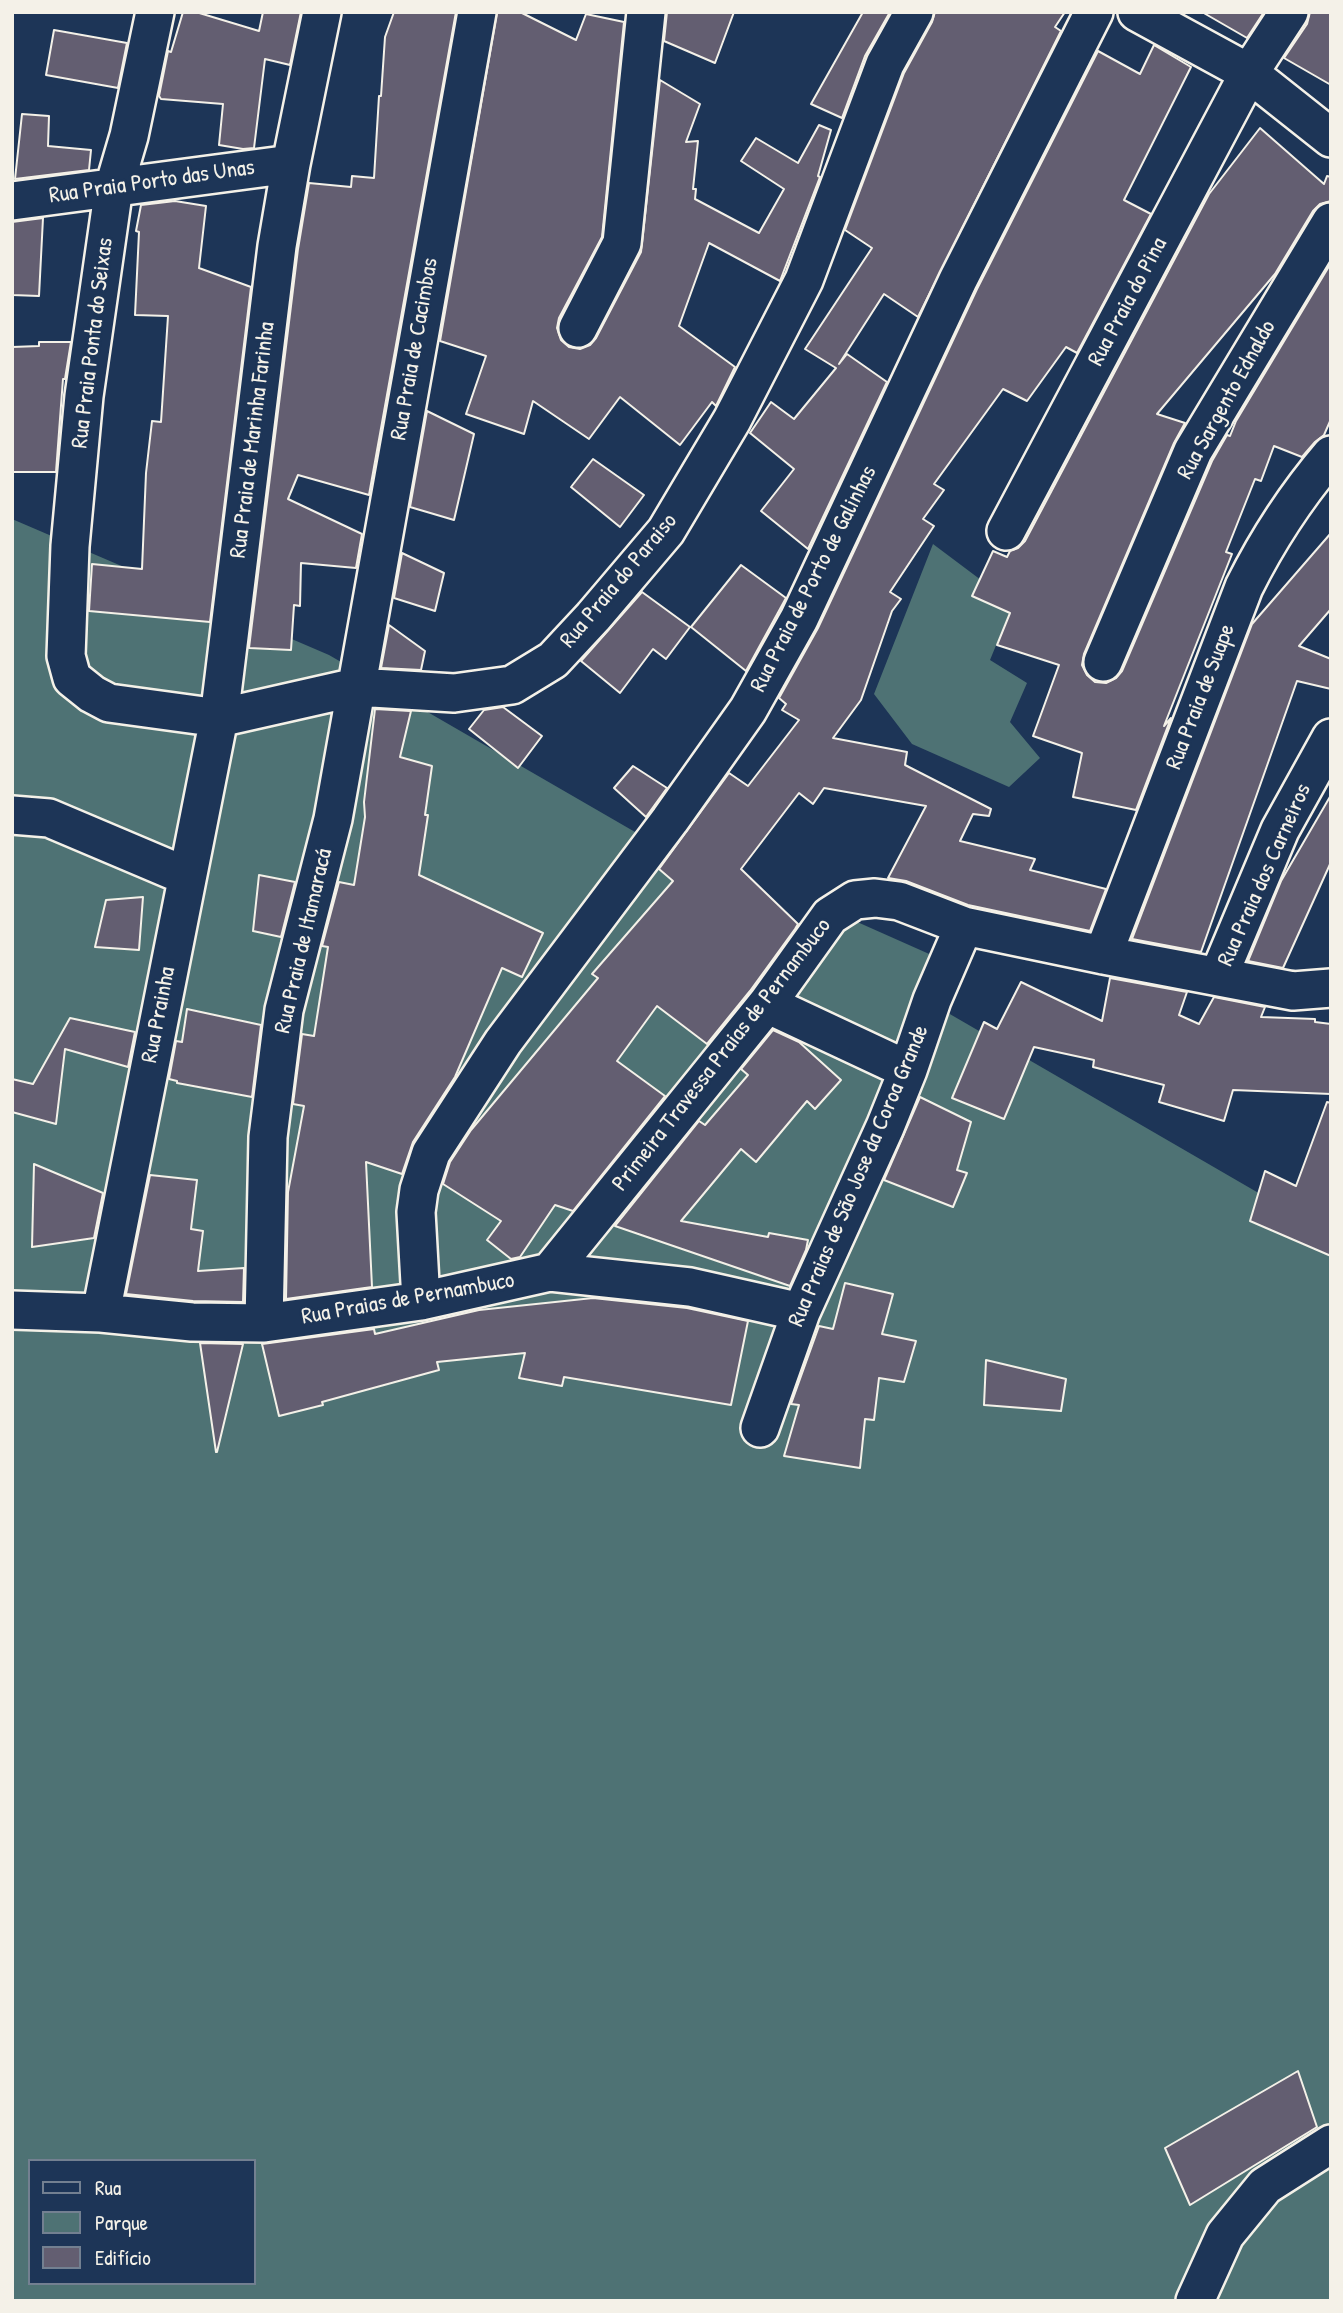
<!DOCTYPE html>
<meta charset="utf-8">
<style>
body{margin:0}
#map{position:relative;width:1343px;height:2313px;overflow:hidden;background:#1d3557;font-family:"Patrick Hand",sans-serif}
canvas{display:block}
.frame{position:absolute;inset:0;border:14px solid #f4f1e8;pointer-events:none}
.legend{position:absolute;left:28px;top:2159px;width:228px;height:126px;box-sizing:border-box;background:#1d3557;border:2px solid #738091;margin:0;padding:9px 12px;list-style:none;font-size:21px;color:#f4f1e8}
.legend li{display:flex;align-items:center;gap:14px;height:35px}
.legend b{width:35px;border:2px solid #738091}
</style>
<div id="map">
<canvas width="1343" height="2313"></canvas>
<div class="frame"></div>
<ul class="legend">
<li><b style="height:9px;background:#1d3557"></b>Rua</li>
<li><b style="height:19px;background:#4e7274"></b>Parque</li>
<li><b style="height:19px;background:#635e71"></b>Edifício</li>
</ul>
</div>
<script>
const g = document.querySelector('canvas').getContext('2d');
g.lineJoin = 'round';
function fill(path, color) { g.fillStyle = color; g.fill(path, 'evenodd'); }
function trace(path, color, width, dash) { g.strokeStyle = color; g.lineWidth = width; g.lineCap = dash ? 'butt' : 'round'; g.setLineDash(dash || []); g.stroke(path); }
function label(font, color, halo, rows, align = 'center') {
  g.font = font + ' "Patrick Hand",sans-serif'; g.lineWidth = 5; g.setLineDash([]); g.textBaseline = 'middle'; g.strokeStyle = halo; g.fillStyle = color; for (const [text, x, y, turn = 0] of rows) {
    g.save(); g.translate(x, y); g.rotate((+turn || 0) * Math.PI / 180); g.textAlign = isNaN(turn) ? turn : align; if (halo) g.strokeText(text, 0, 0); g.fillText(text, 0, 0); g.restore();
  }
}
fill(new Path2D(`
 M12,519L329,655L827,943L846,917L936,957L917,995L1281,1206L1331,1243V2301H12ZM30,2161H254V2283H30Z
 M933,544L1013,604L990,660L1027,683L1010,722L1040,758L1009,787L912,744L874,694Z`), '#4e7274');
const building = new Path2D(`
 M183,12H196L259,31L263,12H301L290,65L265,59L254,148L243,149L219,145L223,104L161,99L159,96L168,51L171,52Z
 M394,12H456L369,495L298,475L288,499L362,534L356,568L301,563L300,606L294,605L291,650L249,648L298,249L309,183L351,187L352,176L374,178L379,96H381L385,37Z
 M497,12H520L576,40L586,14L624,22L602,237L559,318L557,328L561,340L569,347L580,349L590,345L596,338L641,252L660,80L700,104L686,142L698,141L693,189H696L695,199L759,233L784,189L741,161L756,138L798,163L819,125L831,130L818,176L820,177L780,281L709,243L679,326L735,367L716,406L712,402L680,445L620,397L589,439L533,401L524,434L466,414L486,356L440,341Z
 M667,12H734L715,63L664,41Z
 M863,12H890L865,56L842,118L811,104Z
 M935,12H1065L1055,27L1061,31L918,317L884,294L839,364L847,354L887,382L808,549L761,511L794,469L750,433L771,402L794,419L836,368L805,349L872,248L845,230L904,73L932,22Z
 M1202,12H1264L1247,38Z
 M1310,12H1331V85L1284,58L1307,24Z
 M54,30L127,43L118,88L46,75Z
 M1154,45L1191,67L1124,200L1151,214L1077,353L1066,347L1027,401L1003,389L934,484L944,490L923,519L934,526L890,592L901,599L892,611L861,700L833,738L907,752L905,765L991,809L989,816L973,814L960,841L1035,859L1030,870L1106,889L1090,931L968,905L906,881L888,878L926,806L824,788L813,804L799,793L741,869L798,924L795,929L750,991L707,1044L657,1006L617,1061L665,1096L573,1211L555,1205L520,1257L511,1259L487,1240L501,1221L443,1184L450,1162L471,1130L598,978L592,974L673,881L659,869L729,773L748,786L799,720L782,710L786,704L779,698L818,628L977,289L1098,51L1140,74Z
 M22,114L49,116L48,146L91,150L89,170L15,179Z
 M1260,128L1324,184L1327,176L1331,177V201L1320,204L1313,211L1275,274L1157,414L1185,423L1174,443L1084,654L1082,665L1087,675L1095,682L1106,683L1116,678L1122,671L1212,461L1227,435L1230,436L1236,421L1331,263V419L1324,435L1315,442L1302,457L1274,446L1261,481L1255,479L1226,552L1232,554L1164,726L1171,718L1136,810L1073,797L1082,753L1033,736L1059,665L997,645L1010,613L972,596L993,551L1007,557L1010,551L1018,548L1025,541L1209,194Z
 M175,201L206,206L199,268L251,287L210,622L89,611L92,564L142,569L146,473L152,421L161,422L168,316L135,315L139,232L136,231L141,205Z
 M43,218L39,296L12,295V222Z
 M39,342H71L65,379H63L56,472H12V347L39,346Z
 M427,411L474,434L454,520L410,507Z
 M593,459L644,495L620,527L571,487Z
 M1331,533V609L1299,646L1331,659V689L1297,681L1201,952L1132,939L1252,624Z
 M402,553L444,573L435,611L394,598Z
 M741,565L786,598L746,671L691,627Z
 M642,592L690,627L666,659L653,649L620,693L581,661Z
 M389,625L425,651L421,670L381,668Z
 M503,707L542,736L518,768L469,729L484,710Z
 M375,709L411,711L400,757L432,766L425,815H428L419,875L543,933L522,977L502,968L455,1077L413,1142L402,1174L366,1162L372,1287L286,1299L288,1192L304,1106L293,1104L302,1034L314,1036L328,947L322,946L339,882L354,885L365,817L364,802Z
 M633,766L667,788L646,817L614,788Z
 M1331,795V862L1283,968L1248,961L1281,881Z
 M259,875L295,882L281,937L253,931Z
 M143,897L139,950L95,947L106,900Z
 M1110,978L1187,992L1179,1015L1199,1024L1214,997L1265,1007L1261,1017L1315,1019V1022L1331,1024V1094L1233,1090L1224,1121L1159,1102L1164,1085L1093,1067L1094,1060L1034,1047L1004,1119L952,1098L984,1022L997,1029L1021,982L1102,1021Z
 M187,1009L261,1025L252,1097L177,1083V1081L169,1079L176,1041L182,1042Z
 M70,1018L135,1032L128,1067L65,1049L56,1124L12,1112V1079L33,1084Z
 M773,1030L799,1042L841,1080L815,1109L807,1101L756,1162L741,1149L681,1221L768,1237L769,1233L808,1240L806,1250L790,1286L615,1226L699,1121L705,1125L748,1075L741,1069Z
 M920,1097L971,1122L957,1170L967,1173L953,1207L884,1180Z
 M1327,1102L1331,1103V1256L1250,1221L1265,1171L1296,1186Z
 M34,1164L103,1193L94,1238L32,1247Z
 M150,1175L197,1180L191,1229L203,1231L198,1271L244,1268L243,1302L193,1301L126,1294Z
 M845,1283L893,1294L882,1334L916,1341L904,1382L879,1378L874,1420L865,1419L860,1468L784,1456L799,1405L791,1404L819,1326L833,1329Z
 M593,1298L687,1308L748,1321L731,1405L564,1377L562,1386L519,1378L525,1353L437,1362L439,1370L322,1402L323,1405L279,1416L262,1344L374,1329L375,1334L479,1310Z
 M200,1343L243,1344L217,1452H216Z
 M986,1360L1066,1379L1061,1411L984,1405Z
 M1298,2071L1317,2127L1190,2205L1165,2148Z`);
fill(building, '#635e71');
trace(building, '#f4f1e8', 2);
const minor = new Path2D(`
 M155,12L129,136L114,187L84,396L70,546L66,656L72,678L92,694L109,703L219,718L356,687L454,693L512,685L553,660L593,617L666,531L732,420L804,280L885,64L914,12
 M1137,12L1249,73L1331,138
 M12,201L291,164
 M578,328L622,243L646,12
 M1006,531L1249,73L1289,12
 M1103,662L1193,451L1331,222
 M12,815L49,818L186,876
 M1103,955L1244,587C1268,539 1296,496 1331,455
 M1219,975L1280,830L1331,738
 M767,1004L908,1070
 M550,1272L767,1004L830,916L855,900L875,898L899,901L964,926L1103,955L1293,991L1331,988
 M421,1301L416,1212L419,1190L431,1153L503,1042L670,820L748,710L799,619L958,280L1094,12
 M12,1310L101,1313L192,1322L264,1323L421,1301L550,1272L690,1287L801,1312
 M101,1313L219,718L277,246L291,164L322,12
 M264,1323L268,1137L284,1010L333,819L477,12
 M760,1428L801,1312L885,1127L908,1070L932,1000L964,926
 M1195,2301L1225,2235L1265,2186L1331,2144`);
trace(minor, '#f4f1e8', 42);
trace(minor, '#1d3557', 37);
label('23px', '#f4f1e8', '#1d3557', [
 ["Rua Praia Porto das Unas",152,182,-8],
 ["Rua Praia do Pina",1128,302,-62],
 ["Rua Praia Ponta do Seixas",93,343,-83],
 ["Rua Praia de Cacimbas",415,349,-80],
 ["Rua Sargento Ednaldo",1227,400,-61],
 ["Rua Praia de Marinha Farinha",253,440,-83],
 ["Rua Praia de Porto de Galinhas",814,579,-63],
 ["Rua Praia do Paraiso",619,581,-50],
 ["Rua Praia de Suape",1201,697,-69],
 ["Rua Praia dos Carneiros",1265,875,-66],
 ["Rua Praia de Itamaracá",304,941,-77],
 ["Rua Prainha",159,1015,-79],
 ["Primeira Travessa Praias de Pernambuco",722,1055,-52],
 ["Rua Praias de São Jose da Coroa Grande",859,1176,-67],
 ["Rua Praias de Pernambuco",408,1299,-10]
]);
</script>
